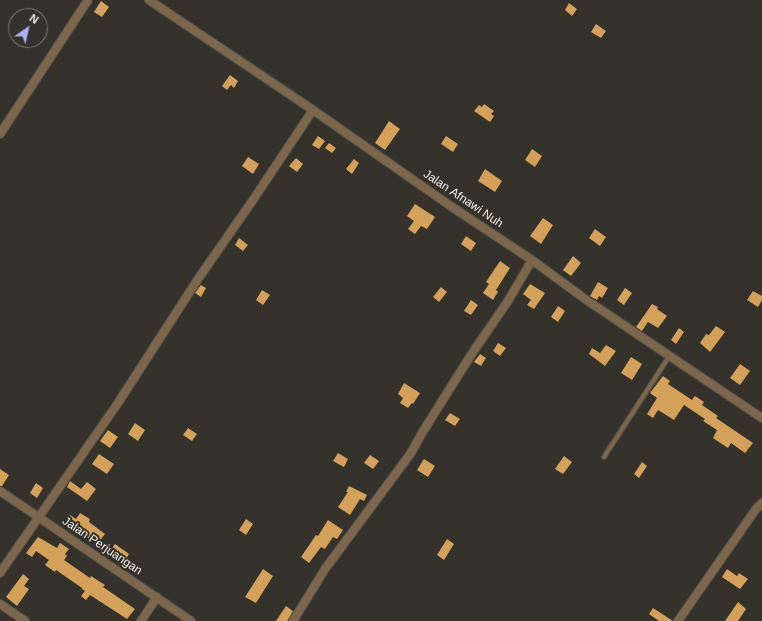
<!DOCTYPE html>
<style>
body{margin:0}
#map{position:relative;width:762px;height:621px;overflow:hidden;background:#35312b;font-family:Arial,sans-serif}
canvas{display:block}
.north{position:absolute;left:8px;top:8px;width:40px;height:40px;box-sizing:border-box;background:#35312b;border:1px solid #807d77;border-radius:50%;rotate:34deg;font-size:11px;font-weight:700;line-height:16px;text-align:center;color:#f1eeea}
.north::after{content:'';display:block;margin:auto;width:14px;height:18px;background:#aeaefa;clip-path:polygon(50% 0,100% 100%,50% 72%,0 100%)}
</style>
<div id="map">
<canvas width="762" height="621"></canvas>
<div class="north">N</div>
</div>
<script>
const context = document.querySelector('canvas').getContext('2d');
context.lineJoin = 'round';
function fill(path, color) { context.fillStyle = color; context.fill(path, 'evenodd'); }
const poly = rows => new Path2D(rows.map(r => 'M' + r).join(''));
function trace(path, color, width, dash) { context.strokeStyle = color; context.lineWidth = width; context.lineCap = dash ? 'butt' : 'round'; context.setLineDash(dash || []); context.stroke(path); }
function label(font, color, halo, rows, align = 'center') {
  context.font = font + ' Arial,sans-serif'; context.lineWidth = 4; context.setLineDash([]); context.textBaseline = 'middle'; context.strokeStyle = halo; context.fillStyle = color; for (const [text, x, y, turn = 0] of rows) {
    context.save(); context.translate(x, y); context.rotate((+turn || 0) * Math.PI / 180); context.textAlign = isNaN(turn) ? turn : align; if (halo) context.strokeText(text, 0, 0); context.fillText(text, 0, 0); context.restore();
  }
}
fill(poly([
 [101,1,109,7,102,17,94,12],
 [569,3,577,9,572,16,565,10],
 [596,24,606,31,601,38,591,32],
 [230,75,238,81,234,88,231,85,227,90,222,86],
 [484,104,494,111,491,114,494,116,490,122,474,111,479,105,482,107],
 [389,121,400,129,385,150,375,143],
 [318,136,325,141,319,149,312,145],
 [446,136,458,144,453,152,441,144],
 [329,143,336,148,332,153,325,148],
 [532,149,542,156,535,167,525,160],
 [248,157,259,164,253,174,242,166],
 [296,158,303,164,297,172,289,166],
 [354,159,359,163,352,174,346,169],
 [485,169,502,181,495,192,478,181],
 [415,204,435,217,427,229,421,226,415,234,408,229,414,221,407,216],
 [543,218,553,225,541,244,530,236],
 [595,229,606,237,600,246,589,238],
 [466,236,476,243,471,251,461,244],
 [239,238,248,245,243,251,235,245],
 [573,256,581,263,571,276,563,270],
 [500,261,510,268,496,290,498,292,493,300,483,293,489,284,486,282],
 [598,282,608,288,602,298,599,296,597,300,590,296],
 [530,284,545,293,534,309,527,305,531,300,523,294],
 [201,285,206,288,201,297,195,293],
 [441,287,447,292,439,302,433,297],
 [625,288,632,293,624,305,617,300],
 [262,290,270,295,263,305,256,300],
 [753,291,762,296,762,300,758,307,747,300],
 [471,300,478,305,471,315,464,311],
 [652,304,658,307,657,309,667,316,658,328,648,322,642,331,636,327],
 [558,306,565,311,558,322,551,317],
 [716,326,725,332,710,352,700,343,706,334,709,335],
 [679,328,684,332,676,344,671,340],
 [498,343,506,348,500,356,493,351],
 [606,345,616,351,605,366,589,354,592,348,600,353],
 [480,354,486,358,481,366,474,362],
 [631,357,642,364,632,380,621,373],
 [740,364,750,371,740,385,730,378],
 [663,376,670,381,668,384,692,400,695,396,704,402,702,405,718,416,716,418,753,443,745,453,731,443,728,448,713,438,717,430,703,421,705,419,684,405,674,420,658,410,653,418,647,414,657,398,650,393],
 [404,383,420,393,413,404,412,403,408,408,400,403,403,398,398,394],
 [450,413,460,419,455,426,445,420],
 [135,423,145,430,138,441,128,434],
 [188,428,197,434,192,441,183,435],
 [108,430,118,437,110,448,100,441],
 [338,453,348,459,344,467,333,461],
 [99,454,114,464,107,474,92,464],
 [370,455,379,461,373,469,364,463],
 [564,456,572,462,563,474,555,469],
 [424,459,435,466,428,477,417,470],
 [642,462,647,466,639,478,634,474],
 [0,469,9,475,2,486,0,486],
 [70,481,81,489,87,482,96,489,87,501,67,487],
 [36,483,43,488,37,498,30,493],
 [349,486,367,495,364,501,360,499,350,515,338,507,348,492,346,492],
 [80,513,90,519,89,522,105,534,97,544,65,523,70,515,76,519],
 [246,519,253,524,246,535,239,530],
 [328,520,343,530,337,539,333,537,325,549,321,547,309,563,301,557,316,535,318,536],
 [38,537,57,548,60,543,69,549,65,554,67,556,64,560,90,578,91,576,105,585,103,587,135,609,127,619,90,595,86,600,81,596,85,591,82,589,82,588,56,570,55,572,45,565,49,560,36,551,32,557,26,553],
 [447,539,454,544,444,560,437,555],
 [115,544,129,554,125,561,110,551],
 [263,569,273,576,256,603,245,597],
 [727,569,737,576,739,573,748,579,740,589,722,577],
 [23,574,29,579,24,586,29,589,17,606,6,597],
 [738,602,746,609,738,621,725,621],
 [286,606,293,611,288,620,287,621,276,621],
 [653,608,673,621,659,621,649,614]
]), '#d4a15b');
const service = poly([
 [604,457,670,355]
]);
const minor = poly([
 [149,0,313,110,452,207,532,260,585,299,762,418],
 [0,134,88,0],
 [0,491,191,621],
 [0,573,118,403,198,279,253,200,313,110],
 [0,604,25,621],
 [141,621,157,597],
 [293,621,325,569,411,453,422,433,471,355,508,301,532,260],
 [678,621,756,509,762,503]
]);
trace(service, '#534f4a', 6);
trace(minor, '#534f4a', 10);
trace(service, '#7c674c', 4);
trace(minor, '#7c674c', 8);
label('12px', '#f1eeea', '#35312b', [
 ["Jalan Afnawi Nuh",463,199,34],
 ["Jalan Perjuangan",102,546,34]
]);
</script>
